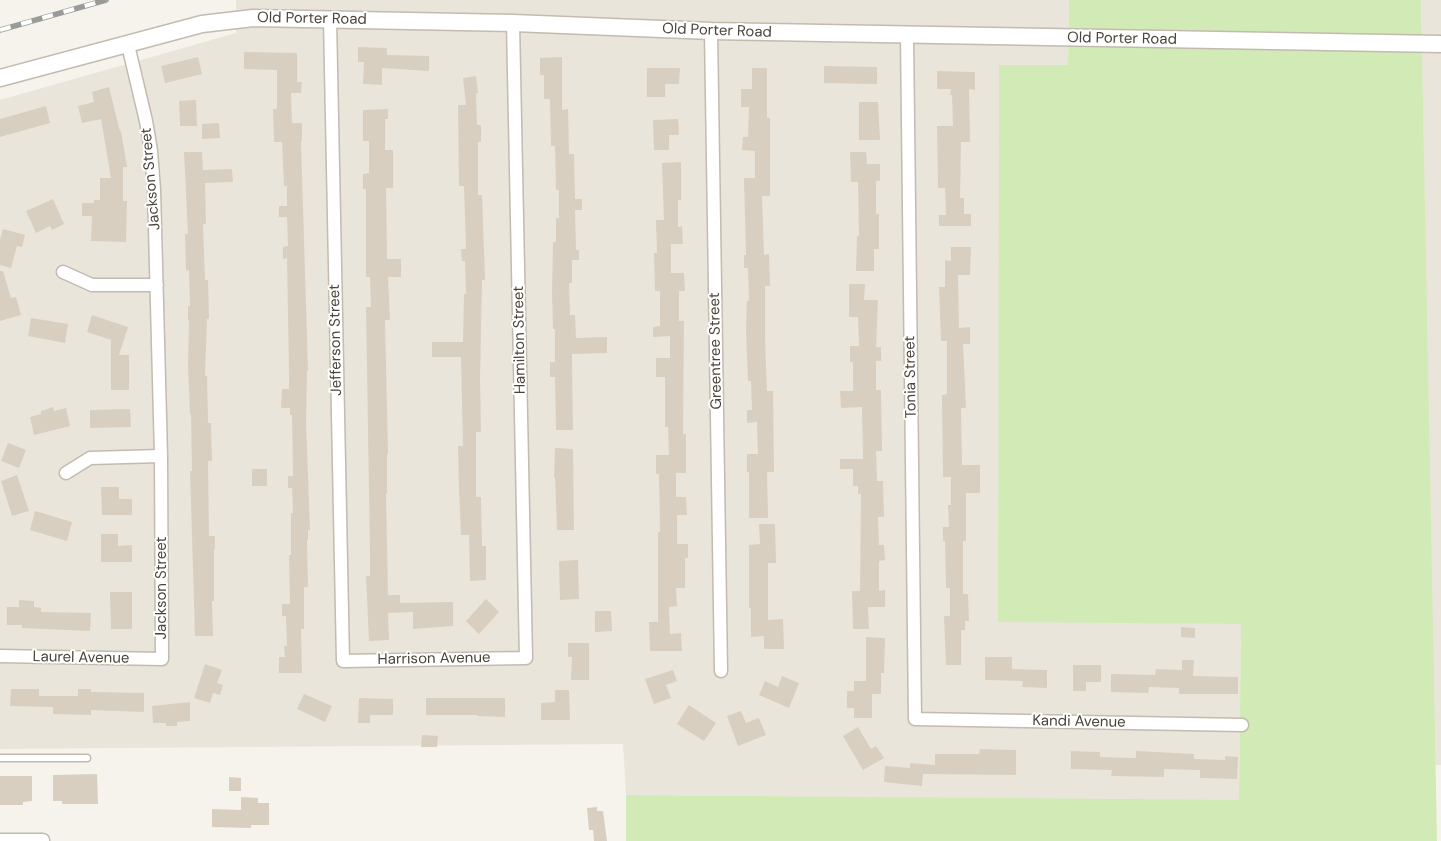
<!DOCTYPE html>
<style>
body{margin:0}
canvas{display:block;background:#f6f3ec}
</style>
<canvas width="1441" height="841"></canvas>
<script>
const context = document.querySelector('canvas').getContext('2d');
context.lineJoin = 'round';
function fill(path, color) { context.fillStyle = color; context.fill(path, 'evenodd'); }
const poly = rows => new Path2D(rows.map(r => 'M' + r).join(''));
function trace(path, color, width, dash) { context.strokeStyle = color; context.lineWidth = width; context.lineCap = dash ? 'butt' : 'round'; context.setLineDash(dash || []); context.stroke(path); }
function label(font, color, halo, rows, align = 'center') {
  context.font = font + ' "DM Sans",sans-serif'; context.lineWidth = 4; context.setLineDash([]); context.textBaseline = 'middle'; context.strokeStyle = halo; context.fillStyle = color; for (const [text, x, y, turn = 0] of rows) {
    context.save(); context.translate(x, y); context.rotate((+turn || 0) * Math.PI / 180); context.textAlign = isNaN(turn) ? turn : align; if (halo) context.strokeText(text, 0, 0); context.fillText(text, 0, 0); context.restore();
  }
}
fill(poly([
 [236,0,1069,0,1068,65,1000,65,998,621,1241,624,1239,801,626,795,623,744,0,749,0,100,236,33],
 [1421,0,1441,0,1441,765,1434,765]
]), '#eae5da');
fill(poly([
 [1069,0,1421,0,1437,841,626,841,626,795,1239,800,1241,624,998,622,999,65,1068,65]
]), '#d2eab5');
fill(poly([
 [358,47,387,48,387,55,429,56,429,71,382,68,382,85,363,84,364,62,358,62],
 [244,52,297,53,297,82,302,82,301,93,291,93,292,123,302,123,302,141,301,141,308,371,307,371,306,423,310,530,308,530,308,540,307,540,308,587,304,587,304,629,301,629,302,673,279,673,279,657,285,657,284,646,287,646,286,616,282,616,282,604,290,604,289,555,291,555,291,513,293,513,292,488,288,488,288,476,293,476,292,415,290,415,290,408,281,408,282,389,289,389,289,372,287,258,283,259,283,247,288,246,287,217,279,217,279,206,287,206,287,186,284,186,282,142,274,142,273,109,277,109,277,70,244,69],
 [198,57,202,74,165,83,161,66],
 [562,57,562,110,568,109,569,154,574,154,575,199,582,199,582,210,575,210,576,250,579,250,579,260,572,260,572,283,569,283,570,315,575,315,576,338,607,337,607,353,572,354,573,430,556,430,555,377,550,377,550,362,555,362,555,329,553,329,552,291,553,242,556,242,556,218,559,218,559,190,556,190,555,146,551,146,550,99,544,99,544,75,540,75,540,58],
 [824,66,877,67,877,84,824,83],
 [647,68,680,68,679,84,665,84,665,97,647,97],
 [752,68,767,68,767,118,770,118,770,196,762,196,764,255,769,254,770,286,765,286,765,342,767,391,773,391,774,472,767,472,768,518,749,518,749,472,747,472,747,454,758,454,757,422,747,423,747,410,752,410,751,381,748,381,746,330,747,301,749,301,748,268,744,268,744,255,746,255,744,178,755,178,755,151,742,150,743,137,748,137,749,107,741,107,741,89,752,89],
 [937,71,975,72,975,90,969,89,970,142,961,142,960,198,964,198,964,214,971,214,971,226,939,226,939,215,946,215,945,188,938,188,937,126,953,126,952,95,950,95,951,89,937,89],
 [476,76,478,93,476,93,477,125,481,125,481,142,478,142,478,195,482,195,485,280,482,280,480,379,481,432,476,432,476,497,481,497,482,546,486,546,486,580,470,581,469,535,461,535,459,488,458,446,463,446,461,357,432,357,432,342,463,342,464,294,466,294,465,261,462,261,461,249,466,249,464,186,459,186,458,105,466,105,463,78],
 [109,87,120,132,121,131,127,167,123,167,123,201,127,201,126,242,91,241,92,216,82,216,82,203,94,203,94,200,100,200,100,178,111,178,101,119,82,123,78,106,94,102,92,92],
 [196,100,197,126,180,126,179,101],
 [859,102,878,102,880,140,859,140],
 [46,106,50,123,0,137,0,119],
 [388,109,388,119,385,119,385,150,393,150,393,188,386,188,387,259,401,259,401,277,388,277,390,320,385,320,388,454,387,454,387,494,386,494,388,595,400,595,400,603,453,602,453,626,413,629,413,612,388,613,389,640,369,641,366,576,370,576,370,553,366,307,371,307,370,277,366,277,366,189,363,189,363,174,369,173,369,141,363,141,363,110],
 [678,119,679,135,669,135,669,150,654,150,653,120],
 [219,123,220,138,202,139,202,124],
 [184,152,202,152,203,170,232,169,233,182,205,183,206,224,203,224,205,280,208,280,209,319,207,319,205,376,207,376,208,423,211,423,212,461,208,461,209,536,215,536,215,549,214,549,214,601,212,601,213,636,195,636,190,471,192,471,191,414,190,414,188,367,189,320,188,320,188,306,190,306,189,270,186,271,185,234,188,234],
 [850,152,866,152,867,164,880,164,880,181,876,181,876,214,879,214,879,249,874,249,874,271,856,271,857,236,859,236,858,182,851,182],
 [681,162,681,200,678,200,678,227,682,226,683,244,671,244,671,273,684,273,685,291,679,291,679,321,684,321,683,434,686,434,686,473,676,473,676,497,686,497,687,515,677,515,677,544,688,544,688,558,685,558,685,588,676,588,677,606,669,607,670,634,681,633,682,651,650,651,649,622,658,622,658,532,660,532,659,474,656,474,656,455,669,455,668,427,665,427,665,377,656,377,656,358,670,358,670,336,653,337,653,327,660,326,660,291,655,291,654,253,657,253,656,220,664,220,662,163],
 [53,199,64,224,52,230,50,226,36,233,26,211],
 [3,229,25,235,22,247,17,246,11,268,0,265,0,240],
 [951,247,971,247,970,275,958,275,959,328,970,327,970,344,963,344,966,408,961,408,962,465,980,465,980,493,966,493,966,541,963,541,963,594,968,594,969,621,965,621,965,630,961,630,961,665,946,665,944,616,950,616,950,588,946,588,945,541,943,541,943,527,949,527,948,505,951,505,951,477,943,477,942,395,947,394,947,341,941,341,939,287,945,287,945,260,951,261],
 [0,271,3,271,11,298,16,297,21,315,0,321],
 [849,284,865,284,864,300,878,300,876,347,881,347,881,361,876,361,876,390,881,390,882,451,876,451,877,481,883,481,884,517,878,517,879,545,884,545,885,560,879,561,879,591,885,590,885,607,868,607,869,629,853,629,852,591,860,591,861,494,858,494,858,486,853,486,853,469,840,469,840,459,863,459,862,407,841,408,840,391,853,391,853,362,850,362,850,346,859,346,858,317,849,317],
 [92,315,128,327,119,355,129,355,129,390,111,390,111,340,87,332],
 [31,318,68,324,65,343,28,336],
 [53,407,54,411,66,408,70,426,34,435,30,417,41,414,41,411],
 [130,409,131,427,90,428,90,410],
 [8,443,26,450,19,468,1,461],
 [555,448,573,449,574,530,557,530,555,477,554,477],
 [252,469,267,469,267,486,252,486],
 [17,475,29,511,12,516,1,481],
 [101,487,119,487,119,499,132,499,132,515,102,515],
 [35,511,72,522,67,541,30,530],
 [759,524,775,524,776,563,768,563,768,620,783,619,784,649,764,649,764,636,751,637,751,608,749,608,749,545,760,544],
 [101,534,118,534,118,546,132,545,132,562,101,562],
 [578,560,579,599,560,600,559,561],
 [110,592,132,592,132,629,111,629],
 [486,599,499,612,479,634,466,621],
 [19,600,34,601,34,607,41,608,41,612,91,613,90,631,22,628,22,625,7,625,7,607,19,607],
 [595,611,611,611,612,631,595,632],
 [1181,627,1195,628,1195,638,1181,637],
 [866,637,885,638,884,673,881,673,881,694,872,694,872,718,854,718,854,708,847,708,847,691,854,691,854,681,866,681],
 [568,643,589,643,589,680,571,680,572,657,568,657],
 [985,657,1012,657,1012,669,1047,670,1047,688,1022,687,1023,681,985,680],
 [1182,660,1194,660,1193,676,1238,677,1238,694,1179,694,1179,688,1149,687,1148,693,1111,692,1111,674,1155,675,1156,669,1182,670],
 [205,664,222,670,217,683,223,685,220,695,213,693,210,703,194,698],
 [1073,665,1101,665,1101,682,1086,682,1086,691,1073,691],
 [673,670,677,681,666,685,671,698,654,704,645,679],
 [782,676,799,683,789,708,759,695,765,681,778,687],
 [11,689,39,689,39,696,78,696,78,689,91,689,91,692,144,693,144,712,91,710,91,715,53,714,53,707,10,706],
 [555,690,569,690,570,720,541,720,541,703,555,702],
 [304,694,332,706,325,722,297,709],
 [359,698,393,699,393,715,370,715,370,723,358,723],
 [426,698,505,698,505,717,477,716,477,715,426,715],
 [190,702,190,721,177,722,177,726,166,726,166,723,153,723,152,706],
 [689,705,716,723,704,741,677,724],
 [741,711,746,723,759,718,766,735,738,746,727,716],
 [858,727,871,749,876,746,884,758,863,770,843,736],
 [422,735,438,736,437,747,421,747],
 [980,749,1016,750,1016,775,923,774,922,786,884,782,885,766,910,768,910,763,935,765,935,754,979,754],
 [1071,751,1100,752,1100,757,1136,758,1136,751,1194,754,1194,759,1225,760,1225,756,1238,757,1237,779,1200,778,1200,770,1164,769,1164,777,1111,776,1112,770,1071,769],
 [97,774,98,804,62,804,62,801,53,801,53,775],
 [0,776,32,776,32,801,23,802,23,805,0,805],
 [229,777,241,778,241,791,229,791],
 [241,797,258,798,258,803,269,803,269,825,251,825,251,828,212,827,212,809,241,810],
 [597,807,597,811,603,811,607,841,594,841,593,830,589,830,587,808]
]), '#d8cfc1');
const service = poly([
 [0,758,87,758]
]);
const minor = poly([
 [330,19,343,661,526,658,513,23],
 [711,31,721,671],
 [907,35,915,719,1242,725],
 [63,272,92,285,157,285],
 [66,473,90,458,161,456],
 [0,656,162,659,161,456,154,190,151,151,146,121,128,45],
 [0,840,43,840]
]);
const tertiary = poly([
 [0,78,202,24,253,18,513,23,711,31,1441,44]
]);
trace(service, '#c2bbae', 9);
trace(minor, '#c2bbae', 15);
trace(tertiary, '#c2bbae', 19);
trace(service, '#fff', 6);
trace(minor, '#fff', 12);
trace(tertiary, '#fff', 16);
const rail = poly([
 [0,30,106,0]
]);
trace(rail, '#9a9a9a', 5.5);
trace(rail, '#fff', 4, [11]);
label('15px', '#4b4439', '#fff', [
 ["Old Porter Road",312,19,1],
 ["Old Porter Road",717,31,2],
 ["Old Porter Road",1122,39,1],
 ["Jackson Street",151,179,-95],
 ["Jefferson Street",336,340,-91],
 ["Hamilton Street",520,340,-91],
 ["Greentree Street",716,351,-91],
 ["Tonia Street",911,377,-91],
 ["Jackson Street",162,588,-90],
 ["Laurel Avenue",81,658,1],
 ["Harrison Avenue",434,659,-1],
 ["Kandi Avenue",1079,722,1]
]);
</script>
